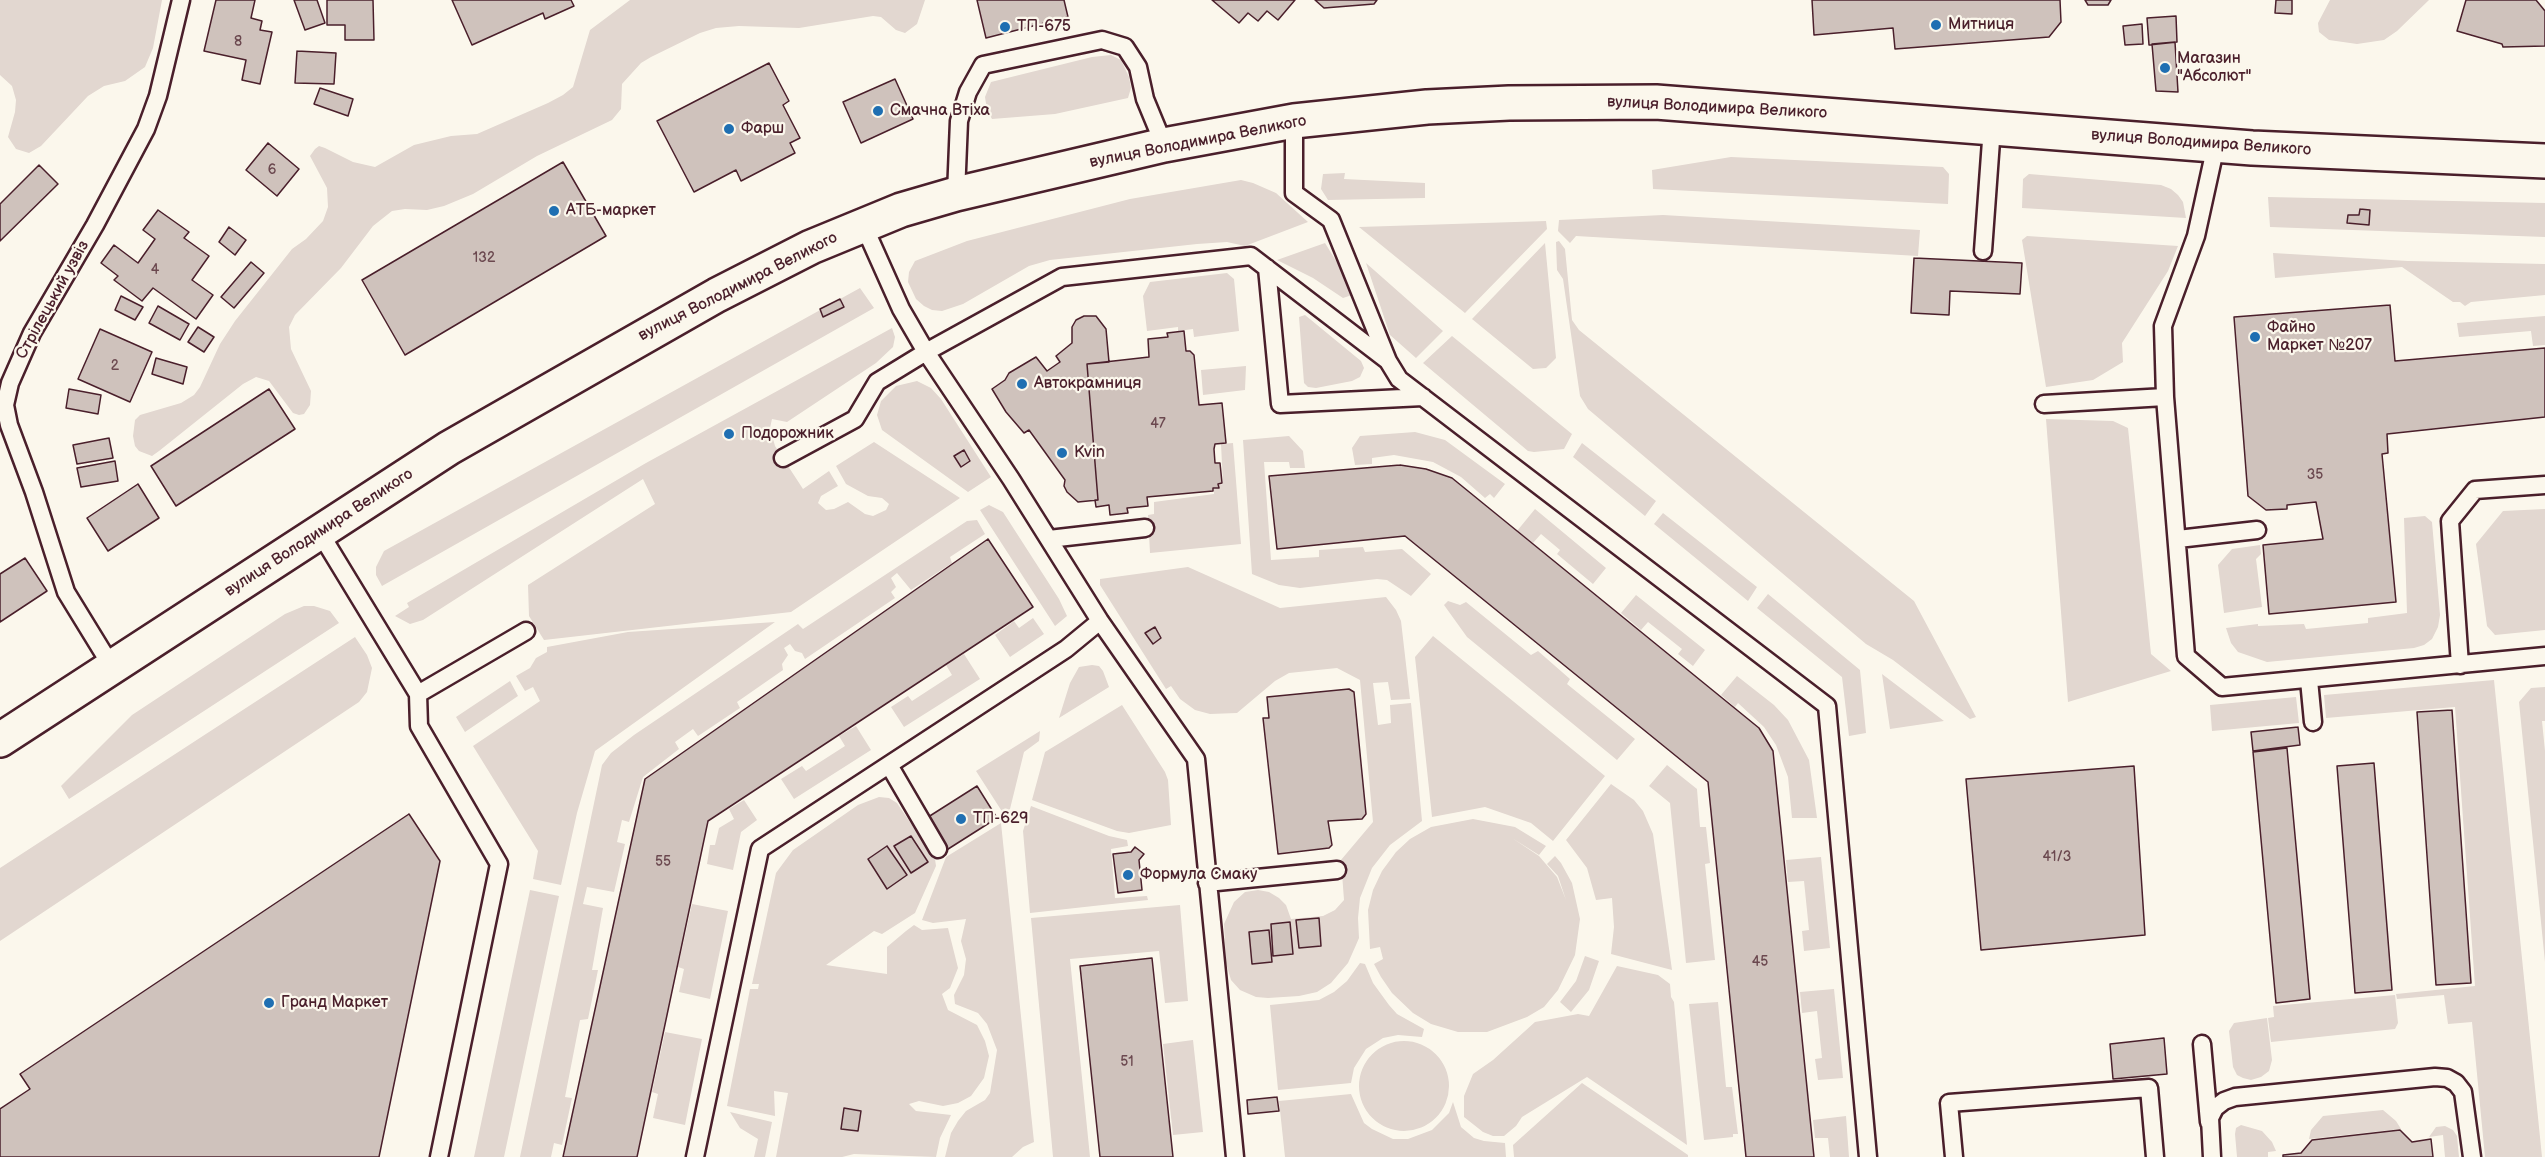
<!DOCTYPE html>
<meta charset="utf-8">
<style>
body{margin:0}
canvas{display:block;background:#fbf7ec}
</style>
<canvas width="2545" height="1157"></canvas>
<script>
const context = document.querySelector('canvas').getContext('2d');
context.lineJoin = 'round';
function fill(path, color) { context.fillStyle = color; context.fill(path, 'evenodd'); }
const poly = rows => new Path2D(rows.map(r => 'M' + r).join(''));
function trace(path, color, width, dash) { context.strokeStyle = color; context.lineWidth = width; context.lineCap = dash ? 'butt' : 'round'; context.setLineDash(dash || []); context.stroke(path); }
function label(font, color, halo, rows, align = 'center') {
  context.font = font + ' "Balsamiq Sans",sans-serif'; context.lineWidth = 4.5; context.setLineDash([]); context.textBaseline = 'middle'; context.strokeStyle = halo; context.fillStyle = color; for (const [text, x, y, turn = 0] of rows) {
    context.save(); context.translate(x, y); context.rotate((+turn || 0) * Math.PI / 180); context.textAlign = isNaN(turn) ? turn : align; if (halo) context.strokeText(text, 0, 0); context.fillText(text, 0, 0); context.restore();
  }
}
fill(poly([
 [0,0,162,0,153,48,145,67,125,81,104,86,88,96,41,146,29,153,16,149,8,137,15,112,16,100,12,86,0,75],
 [630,0,925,0,917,24,905,33,896,30,881,17,873,16,799,28,739,26,716,28,700,33,651,57,641,63,622,84,621,109,612,120,537,156,473,194,444,206,427,210,405,209,392,211,373,226,341,268,295,315,289,327,291,349,311,391,310,405,304,414,299,415,293,413,269,381,256,377,243,384,159,451,152,456,139,451,135,446,133,436,135,420,140,415,181,403,194,395,200,387,220,344,235,321,292,249,306,239,323,221,328,207,327,188,310,156,315,149,319,146,325,148,353,162,375,167,414,145,451,136,477,134,548,103,563,95,573,87,590,30],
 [2330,0,2429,0,2397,31,2384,40,2357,44,2329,40,2319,32,2318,23],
 [1111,55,1121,60,1129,77,1131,88,1128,98,1055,114,992,119,987,110,985,97,991,82,1092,57],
 [1731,157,1943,167,1949,174,1948,204,1653,189,1652,170],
 [1345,173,1344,179,1425,183,1425,198,1328,200,1321,189,1323,174],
 [2029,174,2161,185,2171,189,2178,195,2183,202,2186,218,2022,208,2023,179],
 [1241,180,1253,183,1276,193,1308,222,1245,246,1227,242,1197,244,1050,260,1029,266,963,304,942,311,932,310,924,306,916,299,908,282,909,272,915,261,967,241,1130,199],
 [2268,197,2545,203,2545,237,2270,227],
 [1663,215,1920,230,1918,256,1576,236,1570,243,1558,231,1559,220],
 [1546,221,1547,229,1465,313,1359,227],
 [2027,236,2178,246,2168,271,2122,343,2123,362,2093,380,2046,387,2022,240],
 [1559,241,1565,249,1572,320,1579,330,1914,601,1976,717,1970,719,1893,660,1866,644,1588,409,1580,396,1563,279,1557,270,1556,242],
 [1325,243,1341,269,1352,295,1343,298,1313,278,1277,260],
 [1545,243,1556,358,1546,368,1533,369,1472,319],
 [2273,253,2408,261,2545,264,2545,295,2471,302,2465,306,2460,302,2453,302,2402,267,2275,278],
 [1366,263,1443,331,1416,358,1390,335],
 [1227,273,1234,279,1239,331,1194,337,1193,329,1178,331,1178,327,1147,331,1143,296,1150,282],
 [860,288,874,308,382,586,376,575,376,567,384,551],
 [1305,315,1361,361,1364,368,1360,377,1352,381,1316,388,1308,387,1304,383,1299,317],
 [2545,316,2545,345,2533,346,2531,331,2459,337,2457,323],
 [892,328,895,337,893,347,876,363,787,422,772,419,770,428,775,446,803,489,829,471,838,486,821,496,818,503,826,510,834,509,848,502,865,514,873,516,886,510,889,504,882,498,868,496,846,484,836,466,874,442,960,498,791,612,544,640,529,616,528,585,655,504,643,479,423,620,410,624,395,616,409,607,407,603,646,463],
 [1452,336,1572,434,1564,449,1534,452,1528,451,1423,363],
 [1246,366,1245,390,1203,395,1201,370],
 [917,381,931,388,941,399,991,477,968,492,882,430,877,415,881,401,896,386],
 [2046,419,2113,421,2128,428,2151,654,2171,671,2068,702],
 [1415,432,1445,440,1505,484,1494,498,1490,494,1485,498,1461,477,1433,462,1394,455,1372,458,1372,464,1355,465,1352,448,1360,436],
 [1289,436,1303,451,1305,468,1290,468,1289,462,1264,462,1271,560,1319,557,1319,550,1363,547,1365,552,1402,549,1431,574,1411,596,1387,580,1377,579,1300,588,1279,585,1252,574,1243,440],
 [1233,443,1241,544,1150,553,1148,515,1154,514,1154,502,1214,494,1214,489,1219,488,1219,485,1223,484,1221,444],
 [1582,443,1656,501,1645,516,1573,457],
 [989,505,1003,512,1059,599,1067,616,1055,626,980,510],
 [1535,509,1606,568,1593,584,1557,554,1560,550,1541,534,1533,543,1517,531],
 [2545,509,2545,630,2495,635,2487,626,2476,544,2503,511],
 [1663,513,1757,587,1748,601,1654,524],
 [2425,516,2432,522,2440,615,2438,627,2432,639,2424,645,2414,648,2267,662,2238,652,2231,643,2226,628,2258,624,2258,626,2304,624,2306,629,2368,623,2368,618,2407,613,2404,518],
 [977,520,985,534,950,557,952,563,911,590,897,573,891,578,896,587,891,592,895,598,805,659,802,653,795,651,790,644,784,648,788,655,782,664,783,670,737,702,740,708,698,736,693,729,675,742,679,749,643,777,629,822,622,820,617,842,625,844,614,892,587,887,583,904,603,908,592,970,598,970,588,1019,580,1020,565,1097,572,1098,562,1145,554,1143,551,1157,520,1157,602,765,611,753,634,735,798,624,803,629,967,521],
 [2260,545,2261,554,2256,559,2262,607,2224,613,2218,565,2232,549],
 [1188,567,1280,608,1386,597,1396,610,1401,621,1410,699,1391,700,1388,682,1373,683,1378,725,1391,723,1390,705,1411,703,1422,821,1390,845,1372,868,1360,898,1358,918,1359,938,1356,945,1348,963,1331,983,1317,992,1299,996,1268,998,1256,997,1240,990,1231,980,1226,963,1224,924,1234,902,1245,892,1258,890,1269,892,1279,898,1286,905,1291,919,1323,916,1335,910,1344,900,1341,860,1373,822,1360,680,1337,668,1289,673,1275,681,1237,713,1210,714,1195,710,1180,699,1171,686,1166,689,1100,585,1100,579],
 [1768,594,1860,670,1866,733,1849,736,1842,677,1757,608],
 [1636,595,1705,650,1693,666,1678,654,1682,649,1648,622,1641,630,1621,613],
 [1448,601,1460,605,1466,602,1531,655,1538,651,1570,679,1567,684,1635,739,1617,760,1467,637,1444,605],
 [304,606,314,606,330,611,339,623,69,799,61,786,132,715,285,614],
 [1033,618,1044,634,1010,657,995,635,1014,621,1019,628],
 [775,622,595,751,577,813,561,885,533,879,538,851,473,746,540,701,533,687,525,691,516,676,530,668,536,658,547,652,547,647,628,632],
 [1433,636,1605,776,1553,841,1531,823,1485,807,1432,817,1415,657],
 [355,637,367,655,372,668,367,692,359,702,0,941,0,868],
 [964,654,980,679,904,727,891,707,908,696,912,701,952,675,946,665],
 [1092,665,1099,666,1103,671,1109,687,1059,718,1070,683,1079,667],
 [1882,674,1944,721,1890,729],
 [1737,676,1774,705,1788,720,1809,760,1817,818,1792,818,1788,777,1776,745,1764,727,1738,703,1735,707,1721,695],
 [2494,680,2542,1157,2485,1157,2472,1022,2448,1024,2444,995,2397,999,2396,994,2475,986,2455,707,2326,718,2324,695],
 [510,681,518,696,465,732,456,717],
 [2545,687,2545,721,2542,721,2545,751,2545,962,2519,702,2531,688],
 [2296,697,2299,723,2212,731,2210,705],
 [1122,705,1165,772,1168,780,1171,825,1129,833,1117,831,1032,800,1045,752],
 [856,726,871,750,794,799,781,779,802,766,806,771,845,746,839,736],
 [1040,731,1039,741,1024,752,1010,809,1003,813,976,771],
 [1667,765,1697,789,1700,827,1706,827,1710,863,1705,864,1715,960,1686,963,1670,803,1649,786],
 [1611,784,1634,800,1643,811,1653,834,1672,970,1611,954,1614,927,1612,898,1596,900,1587,868,1566,840],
 [879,797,889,798,897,803,935,859,936,866,915,913,882,934,874,931,826,965,887,974,887,947,906,931,914,925,922,930,948,928,958,968,950,988,942,994,948,1010,977,1025,985,1041,989,1056,984,1078,971,1096,958,1103,943,1106,919,1101,909,1104,916,1111,951,1115,940,1138,936,1157,854,1154,842,1157,776,1157,788,1093,774,1091,775,1116,727,1106,750,989,758,989,759,984,752,984,776,873,793,850,858,805],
 [744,800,757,820,741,832,733,870,707,864,710,845,715,845,719,828,734,819,729,809],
 [1031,806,1109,836,1127,840,1128,846,1111,849,1115,898,1147,896,1148,900,1030,913,1023,831],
 [1473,819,1515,827,1546,846,1539,855,1512,838,1539,856,1557,877,1566,900,1558,876,1547,864,1555,856,1561,863,1572,883,1580,919,1575,955,1558,990,1544,1007,1527,1017,1487,1032,1458,1032,1431,1024,1413,1013,1392,993,1381,977,1374,964,1383,959,1380,947,1370,949,1368,910,1373,890,1382,871,1396,852,1410,839,1431,827],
 [1001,823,1034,1142,1023,1147,1012,1157,945,1157,951,1133,958,1121,966,1111,985,1100,990,1093,997,1050,987,1024,978,1013,955,1004,954,995,964,975,966,959,961,941,966,919,933,923,922,920,946,857],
 [1821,857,1830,948,1804,951,1802,931,1809,930,1804,881,1788,882,1786,860],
 [530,890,559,896,504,1157,474,1157],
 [692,904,728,911,710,999,679,992,684,969,678,967],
 [1180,905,1188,1001,1165,1003,1159,951,1070,959,1090,1157,1053,1157,1031,918],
 [1585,956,1599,961,1589,990,1571,1012,1560,1002,1576,981],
 [1360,963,1365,964,1373,983,1389,1005,1397,1014,1424,1029,1422,1037,1398,1035,1383,1038,1366,1049,1354,1068,1351,1083,1278,1090,1270,1005,1319,1000,1334,992,1347,981],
 [1617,966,1658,975,1670,984,1671,997,1674,1002,1687,1145,1587,1077,1522,1117,1516,1126,1504,1136,1493,1136,1483,1132,1464,1117,1464,1096,1473,1074,1493,1060,1535,1022,1578,1014,1589,1016],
 [1834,989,1843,1078,1818,1080,1815,1059,1822,1058,1817,1011,1802,1013,1800,992],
 [2395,995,2398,1023,2395,1029,2271,1042,2268,1018,2274,1017,2273,1006],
 [1718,1002,1726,1087,1732,1087,1738,1134,1733,1134,1733,1137,1704,1140,1689,1004],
 [2267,1018,2272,1060,2269,1071,2261,1077,2251,1080,2243,1078,2237,1075,2233,1067,2229,1031,2234,1023],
 [665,1032,702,1039,685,1125,653,1118,658,1094,652,1092],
 [1193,1040,1203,1132,1173,1135,1163,1044],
 '1359 1086a45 45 0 1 1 90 0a45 45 0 1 1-90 0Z',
 [1582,1083,1688,1155,1688,1157,1514,1157,1513,1145],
 [1351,1094,1364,1123,1372,1129,1393,1139,1408,1139,1432,1130,1449,1113,1453,1102,1461,1127,1474,1138,1484,1141,1505,1143,1506,1157,1285,1157,1279,1101],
 [2383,1110,2396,1121,2401,1129,2309,1139,2311,1130,2323,1116],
 [730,1112,772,1122,765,1157,754,1157,758,1139,740,1128],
 [1846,1116,1849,1157,1830,1157,1828,1138,1815,1138,1813,1120],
 [2241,1125,2262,1131,2272,1142,2276,1151,2268,1152,2268,1157,2237,1157,2235,1134,2236,1128],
 [2445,1126,2453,1130,2457,1136,2459,1157,2445,1157,2443,1135,2429,1137,2436,1127]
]), '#e2d7d0');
const building = poly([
 [216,0,255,0,251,18,262,21,260,30,272,32,260,84,242,80,246,60,204,51,216,0],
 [294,0,317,0,325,23,305,30,294,0],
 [327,0,373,0,374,40,345,40,345,25,327,25,327,0],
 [452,0,571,0,574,6,545,19,543,13,472,45,452,0],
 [977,0,1064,0,1068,17,986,38,977,0],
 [1212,0,1295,0,1278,20,1267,11,1258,21,1248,13,1239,23,1212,0],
 [1315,0,1377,0,1374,4,1324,8,1315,0],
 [1812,0,2060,0,2061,22,2049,37,1895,49,1893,28,1814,35,1812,0],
 [2085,0,2111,0,2108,5,2088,5,2085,0],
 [2276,0,2292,0,2292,14,2275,13,2276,0],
 [2466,0,2536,0,2545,11,2545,46,2503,47,2502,44,2457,31,2466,0],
 [2176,16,2177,42,2149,45,2147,18,2176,16],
 [2142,24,2143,44,2125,45,2123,26,2142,24],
 [2175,42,2178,92,2156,91,2152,44,2175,42],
 [297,51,336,53,334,84,295,83,297,51],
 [769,63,789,101,783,105,800,138,790,143,795,153,741,181,736,170,694,192,657,121,769,63],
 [895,79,913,119,861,143,843,102,895,79],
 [320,88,353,99,348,116,314,104,320,88],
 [268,143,299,169,277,196,246,170,268,143],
 [563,162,606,236,405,355,362,280,563,162],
 [39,165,58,184,0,241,0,204,39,165],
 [2360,209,2370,210,2369,225,2347,223,2348,215,2359,215,2360,209],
 [158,210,189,232,184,238,209,256,192,280,213,295,196,319,153,288,142,301,114,280,118,276,101,263,114,245,138,263,155,239,143,230,158,210],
 [229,227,246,240,235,255,219,242,229,227],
 [1914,258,2022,263,2020,294,1950,291,1949,315,1911,313,1914,258],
 [251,262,264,273,234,308,221,297,251,262],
 [121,296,143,307,135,320,115,310,121,296],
 [840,299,844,307,823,317,820,309,840,299],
 [2390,305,2395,361,2545,348,2545,417,2387,434,2388,453,2382,454,2396,602,2269,614,2263,545,2323,539,2316,502,2287,505,2287,509,2266,510,2248,496,2234,317,2390,305],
 [158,306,189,324,180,340,149,323,158,306],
 [1084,316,1096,316,1106,329,1109,362,1087,364,1098,500,1078,502,1067,492,1064,486,1065,480,1029,430,1024,433,1006,412,992,389,1005,380,1009,373,1036,357,1047,371,1060,362,1056,356,1072,343,1072,327,1076,320,1084,316],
 [198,327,214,337,204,352,188,342,198,327],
 [100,329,152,352,130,402,78,379,100,329],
 [1184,331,1186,351,1190,351,1194,355,1199,405,1222,403,1226,443,1215,444,1214,449,1215,463,1220,463,1222,483,1218,484,1219,488,1213,488,1213,491,1147,497,1148,506,1127,508,1128,513,1110,515,1109,505,1096,507,1095,500,1098,500,1087,364,1149,357,1148,339,1168,337,1167,333,1184,331],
 [156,358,187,367,183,384,152,374,156,358],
 [69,389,101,395,98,414,66,408,69,389],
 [269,389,295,429,176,506,151,466,269,389],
 [109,438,113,458,77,464,73,445,109,438],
 [964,450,970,461,961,467,954,456,964,450],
 [115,461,118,481,81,487,77,468,115,461],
 [1400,465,1426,469,1452,478,1759,728,1773,751,1814,1157,1746,1157,1708,782,1405,536,1277,549,1269,476,1400,465],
 [138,484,159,518,108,551,87,518,138,484],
 [988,539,1033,607,708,821,637,1157,563,1157,645,779,988,539],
 [25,558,47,591,0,622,0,574,25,558],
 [1155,627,1161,638,1153,644,1145,633,1155,627],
 [1349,689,1354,692,1366,814,1362,819,1328,821,1332,845,1329,848,1278,854,1263,718,1269,718,1267,697,1349,689],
 [2452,710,2471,983,2436,985,2417,712,2452,710],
 [2298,727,2300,745,2253,751,2251,732,2298,727],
 [2287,748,2310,999,2276,1003,2253,752,2287,748],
 [2374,763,2392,990,2355,993,2337,766,2374,763],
 [2134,766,2145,935,1981,950,1966,779,2134,766],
 [977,786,997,818,945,851,925,819,977,786],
 [409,814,440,861,379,1157,0,1157,0,1109,30,1089,20,1074,409,814],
 [911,836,928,862,911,873,894,846,911,836],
 [887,846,907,875,887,889,868,859,887,846],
 [1135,847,1144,854,1139,860,1142,890,1118,893,1113,854,1131,852,1135,847],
 [1319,918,1321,946,1299,948,1296,920,1319,918],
 [1290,922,1293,954,1273,956,1271,924,1290,922],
 [1269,930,1272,962,1252,964,1249,932,1269,930],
 [1152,958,1173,1157,1100,1157,1080,966,1152,958],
 [2164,1038,2167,1074,2113,1079,2110,1044,2164,1038],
 [1277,1097,1279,1111,1248,1114,1247,1100,1277,1097],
 [844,1108,861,1111,858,1131,841,1129,844,1108],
 [2400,1130,2412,1142,2431,1139,2433,1157,2283,1157,2283,1155,2301,1153,2312,1140,2400,1130]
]);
fill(building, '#cfc2bc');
trace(building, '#4a1f2b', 1.5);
const lane = poly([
 [1294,121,1294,193,1331,220,1388,361],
 [2216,145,2196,236,2163,326,2165,397,2186,656,2222,687,2545,656],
 [956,194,959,121,968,92,983,65,1102,40,1125,47,1138,67,1145,99,1164,145],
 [863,224,901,309,926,352,1011,479,1100,621,1196,759,1235,1157],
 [1983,251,1992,127],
 [1267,268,1280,404,1423,397],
 [2044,404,2165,397],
 [783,458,855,419,877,382,926,352,1062,277,1251,256,1388,361,1399,379,1827,706,1868,1157],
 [320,533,418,694,419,726,499,864,439,1157],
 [1049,539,1145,528],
 [2178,539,2257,530],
 [2460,665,2450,521,2475,490,2545,485],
 [112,667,66,592,34,492,9,425,5,405,10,383,32,333,95,225,146,129,158,96,181,0],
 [2309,680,2313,722],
 [418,694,526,631],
 [889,765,938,849],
 [1207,883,1337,870],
 [2202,1044,2209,1122],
 [695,1157,760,849,1066,649,1100,621],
 [1954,1157,1949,1103,2149,1088,2155,1157],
 [2212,1157,2210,1118,2215,1108,2224,1101,2235,1097,2435,1077,2447,1078,2456,1083,2463,1092,2472,1157]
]);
const secondary = poly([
 [0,740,449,448,717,295,811,247,901,210,956,194,1164,145,1294,121,1427,107,1509,103,1656,102,2252,148,2545,161]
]);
trace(lane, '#4a1f2b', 21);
trace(secondary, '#4a1f2b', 38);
trace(lane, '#fbf7ec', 16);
trace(secondary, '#fbf7ec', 33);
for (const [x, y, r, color] of [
 [1936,25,6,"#1f6fb2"],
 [1005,27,6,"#1f6fb2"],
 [2165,68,6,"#1f6fb2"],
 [878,111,6,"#1f6fb2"],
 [729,129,6,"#1f6fb2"],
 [554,211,6,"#1f6fb2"],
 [2255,337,6,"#1f6fb2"],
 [1022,384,6,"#1f6fb2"],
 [729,434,6,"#1f6fb2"],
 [1062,453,6,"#1f6fb2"],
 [961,819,6,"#1f6fb2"],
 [1128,875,6,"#1f6fb2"],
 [269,1003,6,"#1f6fb2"]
]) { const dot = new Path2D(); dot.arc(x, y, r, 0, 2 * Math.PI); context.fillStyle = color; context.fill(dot); trace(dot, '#fbf7ec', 2); }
label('14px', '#6b484f', null, [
 ["8",238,42],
 ["6",272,170],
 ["132",484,258],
 ["4",155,270],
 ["2",115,366],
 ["47",1158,424],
 ["35",2315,475],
 ["41/3",2057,857],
 ["55",663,862],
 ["45",1760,962],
 ["51",1127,1062]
]);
label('16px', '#4a1f2b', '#fbf7ec', [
 ["Митниця",1948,25],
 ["ТП-675",1017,27],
 ["Магазин",2177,59],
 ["\"Абсолют\"",2177,77],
 ["Смачна Втіха",890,111],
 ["Фарш",741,129],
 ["АТБ-маркет",566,211],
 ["Файно",2267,328],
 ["Маркет №207",2267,346],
 ["Автокрамниця",1034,384],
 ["Подорожник",741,434],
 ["Kvin",1074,453],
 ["ТП-629",973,819],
 ["Формула Смаку",1140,875],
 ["Гранд Маркет",281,1003]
], 'left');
label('16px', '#4a1f2b', '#fbf7ec', [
 ["вулиця Володимира Великого",1717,108,3],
 ["вулиця Володимира Великого",1198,142,-11],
 ["вулиця Володимира Великого",2201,143,4],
 ["вулиця Володимира Великого",738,287,-27],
 ["Стрілецький узвіз",53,300,-61],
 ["вулиця Володимира Великого",319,533,-33]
]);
</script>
